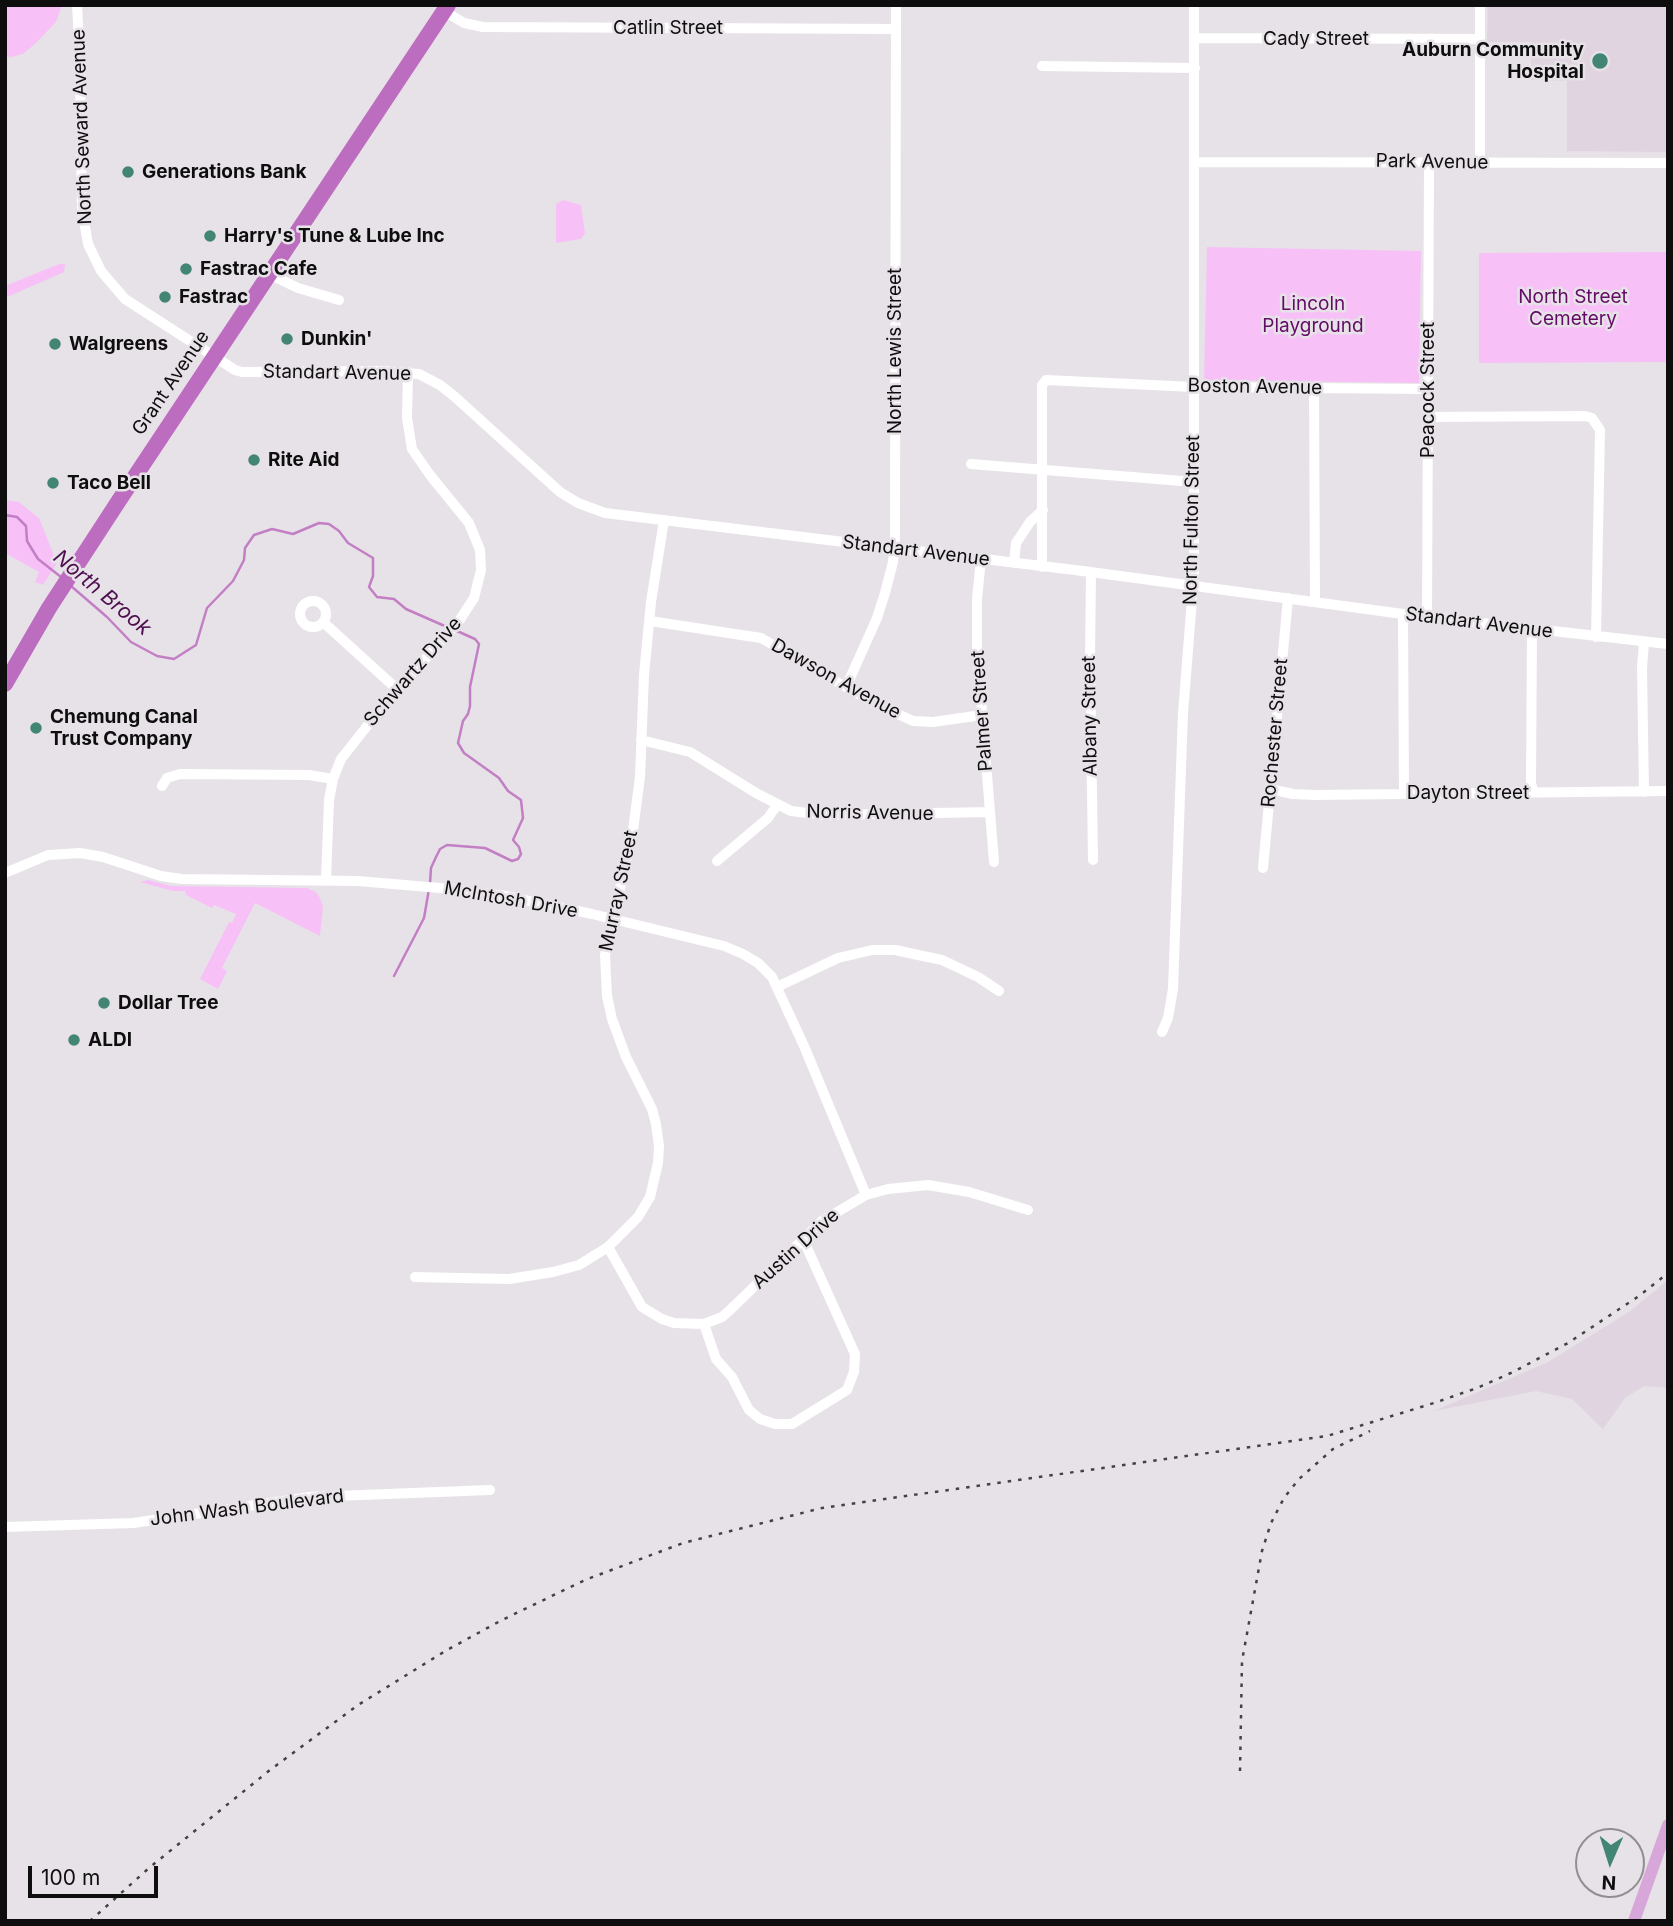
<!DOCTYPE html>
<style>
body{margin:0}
#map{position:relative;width:1673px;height:1926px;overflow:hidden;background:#e7e2e7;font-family:Inter,sans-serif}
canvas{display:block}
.frame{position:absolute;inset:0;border:7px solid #0f0e0f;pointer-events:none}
.north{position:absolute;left:1575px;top:1828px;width:70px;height:70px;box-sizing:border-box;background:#e7e2e7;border:2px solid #918d91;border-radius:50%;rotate:183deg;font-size:19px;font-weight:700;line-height:28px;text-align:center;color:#0f0e0f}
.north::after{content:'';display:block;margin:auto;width:24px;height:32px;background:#438575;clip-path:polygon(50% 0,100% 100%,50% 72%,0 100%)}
.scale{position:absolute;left:28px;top:1866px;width:130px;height:32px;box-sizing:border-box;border:4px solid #0f0e0f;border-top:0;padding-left:9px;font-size:21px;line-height:24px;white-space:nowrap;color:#0f0e0f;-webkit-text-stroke:5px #e7e2e7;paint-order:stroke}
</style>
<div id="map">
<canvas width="1673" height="1926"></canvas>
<div class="frame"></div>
<div class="north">N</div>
<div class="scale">100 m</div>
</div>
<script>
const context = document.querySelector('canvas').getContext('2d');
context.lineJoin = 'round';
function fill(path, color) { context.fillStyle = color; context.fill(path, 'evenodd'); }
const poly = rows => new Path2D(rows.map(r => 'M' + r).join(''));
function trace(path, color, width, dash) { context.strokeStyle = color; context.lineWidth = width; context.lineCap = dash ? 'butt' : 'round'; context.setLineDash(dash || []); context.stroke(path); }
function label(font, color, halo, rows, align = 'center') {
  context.font = font + ' Inter,sans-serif'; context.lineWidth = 5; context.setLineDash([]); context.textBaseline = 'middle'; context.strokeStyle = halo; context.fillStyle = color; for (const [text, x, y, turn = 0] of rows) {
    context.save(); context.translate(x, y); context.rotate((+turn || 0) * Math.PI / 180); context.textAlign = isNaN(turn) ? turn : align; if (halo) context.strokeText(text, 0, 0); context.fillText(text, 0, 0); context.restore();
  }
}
fill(poly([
 [1488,5,1668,5,1668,152,1567,151,1567,81,1531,80,1531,42,1487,42],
 [1668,1280,1668,1388,1644,1386,1625,1398,1603,1429,1572,1399,1536,1391,1434,1411,1548,1362,1629,1312]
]), '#dfd4df');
fill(poly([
 [5,5,62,5,56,22,35,44,23,54,11,57,5,56],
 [563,200,581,205,585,233,581,239,556,243,556,204],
 [1207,247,1421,251,1419,383,1204,380],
 [1668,252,1668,362,1479,363,1479,253],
 [59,264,65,264,64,272,5,298,5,286],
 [5,500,19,502,39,518,57,563,43,585,35,582,39,572,5,553],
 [148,880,171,886,307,888,316,892,320,898,323,907,320,936,255,903,222,968,227,971,218,989,200,979,229,922,232,923,236,914,214,905,212,908,186,895,185,891,173,891,140,882]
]), '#f7c1f7');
trace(poly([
 [5,515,17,517,26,526,27,541,38,559,61,577],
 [71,586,107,617,131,642,157,656,174,659,196,645,207,608,233,581,244,560,245,548,254,535,272,529,293,534,319,523,329,524,339,531,348,543,373,558,373,576,369,587,377,597,394,599,406,609,447,627],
 [430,883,431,868,436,857,440,849,447,845,485,848,512,861,518,859,521,854,519,847,513,840,523,818,521,800,508,791,499,778,464,753,458,743,463,721,468,714,470,706,470,687,479,644,475,639,457,631],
 [394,976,424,918,429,889]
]), '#c37fc5', 2.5);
trace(poly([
 [77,5,80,59,82,210,88,244,101,271,125,299,235,370,242,372,382,371,419,374,440,385,454,396,560,492,578,503,605,513,1083,571,1403,614,1668,644],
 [1480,5,1480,163],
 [444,11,464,23,483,27,896,29],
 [1194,38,1480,39],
 [1042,66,1195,68],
 [1195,162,1668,163],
 [269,274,298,288,339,300],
 [1314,388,1315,602],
 [1428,417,1585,416,1592,418,1600,430,1596,637],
 [971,464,1194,482],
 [981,559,977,599,977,649,994,862],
 [1014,563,1016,543,1030,522,1043,510],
 [1042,567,1042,385,1046,380,1194,387,1428,389],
 [1091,573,1090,657,1093,860],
 '300 614a13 13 0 1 1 26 0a13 13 0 1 1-26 0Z',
 [1403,614,1404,793],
 [1427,617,1429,163],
 [650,621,761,638,870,701,913,721,933,722,982,715],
 [323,622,398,690],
 [1532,630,1531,784,1534,792],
 [846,687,877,618,885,593,893,562,895,539,896,5],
 [641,740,690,752,756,793,791,811,824,815,990,812],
 [162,786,167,778,180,774,309,775,333,779],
 [1270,789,1293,794,1315,795,1668,791],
 [1644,792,1642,668,1644,642],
 [717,861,768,818,777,805],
 [1263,868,1288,598],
 [5,873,48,855,80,853,103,857,161,876,182,879,358,881,451,889,505,896,592,914,724,946,743,954,758,963,772,977,804,1046,866,1195],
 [326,880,329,800,333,779,341,759,375,716,459,621,474,598,481,570,480,550,469,523,430,475,412,449,407,418,408,372],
 [777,987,838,958,872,950,895,950,942,960,978,977,999,991],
 [1162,1032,1168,1018,1173,989,1183,713,1194,574,1194,5],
 [608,1247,642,1307,662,1319,674,1323,704,1324,722,1317,730,1310,822,1221,866,1195,888,1189,928,1185,969,1192,1028,1210],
 [415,1277,509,1279,553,1272,579,1265,608,1247,638,1217,650,1197,658,1163,659,1146,656,1124,652,1109,626,1057,612,1019,607,996,605,955,633,830,640,777,644,675,651,602,664,520],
 [704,1324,716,1359,732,1377,749,1410,760,1419,775,1424,792,1424,847,1390,854,1372,855,1354,803,1239],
 [5,1527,133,1523,310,1497,490,1490]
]), '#fff', 10);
trace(poly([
 [1634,1921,1668,1825]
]), '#d7a7d9', 12);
trace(poly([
 [5,684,49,608,118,502,448,5]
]), '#bd6dc0', 16);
trace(poly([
 [1240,1771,1242,1661,1262,1551,1271,1523,1284,1498,1299,1479,1333,1449,1370,1431],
 [90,1921,149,1868,270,1770,358,1705,447,1650,502,1620,585,1580,683,1543,822,1508,1327,1436,1434,1403,1477,1388,1513,1372,1568,1343,1639,1296,1668,1273]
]), '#434143', 2.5, [3.5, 7]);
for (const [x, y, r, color] of [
 [1600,61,9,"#438575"],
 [128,172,7,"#438575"],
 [210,236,7,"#438575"],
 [186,269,7,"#438575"],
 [165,297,7,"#438575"],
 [287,339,7,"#438575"],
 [55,344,7,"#438575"],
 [254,460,7,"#438575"],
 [53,483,7,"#438575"],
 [36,728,7,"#438575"],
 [104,1003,7,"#438575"],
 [74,1040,7,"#438575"]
]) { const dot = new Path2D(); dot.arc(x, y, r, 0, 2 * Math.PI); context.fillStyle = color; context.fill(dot); trace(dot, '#e7e2e7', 2.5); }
label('19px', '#0f0e0f', '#e7e2e7', [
 ["Catlin Street",668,28],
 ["Cady Street",1316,39],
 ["North Seward Avenue",82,127,-92],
 ["Park Avenue",1432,162,1],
 ["North Lewis Street",895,351,-90],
 ["Standart Avenue",337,373,1],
 ["Grant Avenue",171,383,-56],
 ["Boston Avenue",1255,387,1],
 ["Peacock Street",1428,390,-90],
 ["North Fulton Street",1192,520,-89],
 ["Standart Avenue",916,551,7],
 ["Standart Avenue",1479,623,7],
 ["Schwartz Drive",413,672,-49],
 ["Dawson Avenue",836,679,29],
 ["Palmer Street",982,711,-94],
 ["Albany Street",1090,716,-91],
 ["Rochester Street",1275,733,-85],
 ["Dayton Street",1468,793],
 ["Norris Avenue",870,813,1],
 ["Murray Street",619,891,-78],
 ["McIntosh Drive",511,900,10],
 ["Austin Drive",796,1249,-42],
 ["John Wash Boulevard",247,1508,-7]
]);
label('bold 19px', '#0f0e0f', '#e7e2e7', [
 ["Auburn Community",1584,50,"right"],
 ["Hospital",1584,72,"right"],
 ["Generations Bank",142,172],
 ["Harry's Tune & Lube Inc",224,236],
 ["Fastrac Cafe",200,269],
 ["Fastrac",179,297],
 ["Dunkin'",301,339],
 ["Walgreens",69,344],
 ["Rite Aid",268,460],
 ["Taco Bell",67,483],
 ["Chemung Canal",50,717],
 ["Trust Company",50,739],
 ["Dollar Tree",118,1003],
 ["ALDI",88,1040]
], 'left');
label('19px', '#630c67', '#e7e2e7', [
 ["North Street",1573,297],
 ["Cemetery",1573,319],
 ["Lincoln",1313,304],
 ["Playground",1313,326]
]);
label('italic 21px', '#4e0f51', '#e7e2e7', [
 ["North Brook",102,593,40]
]);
</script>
